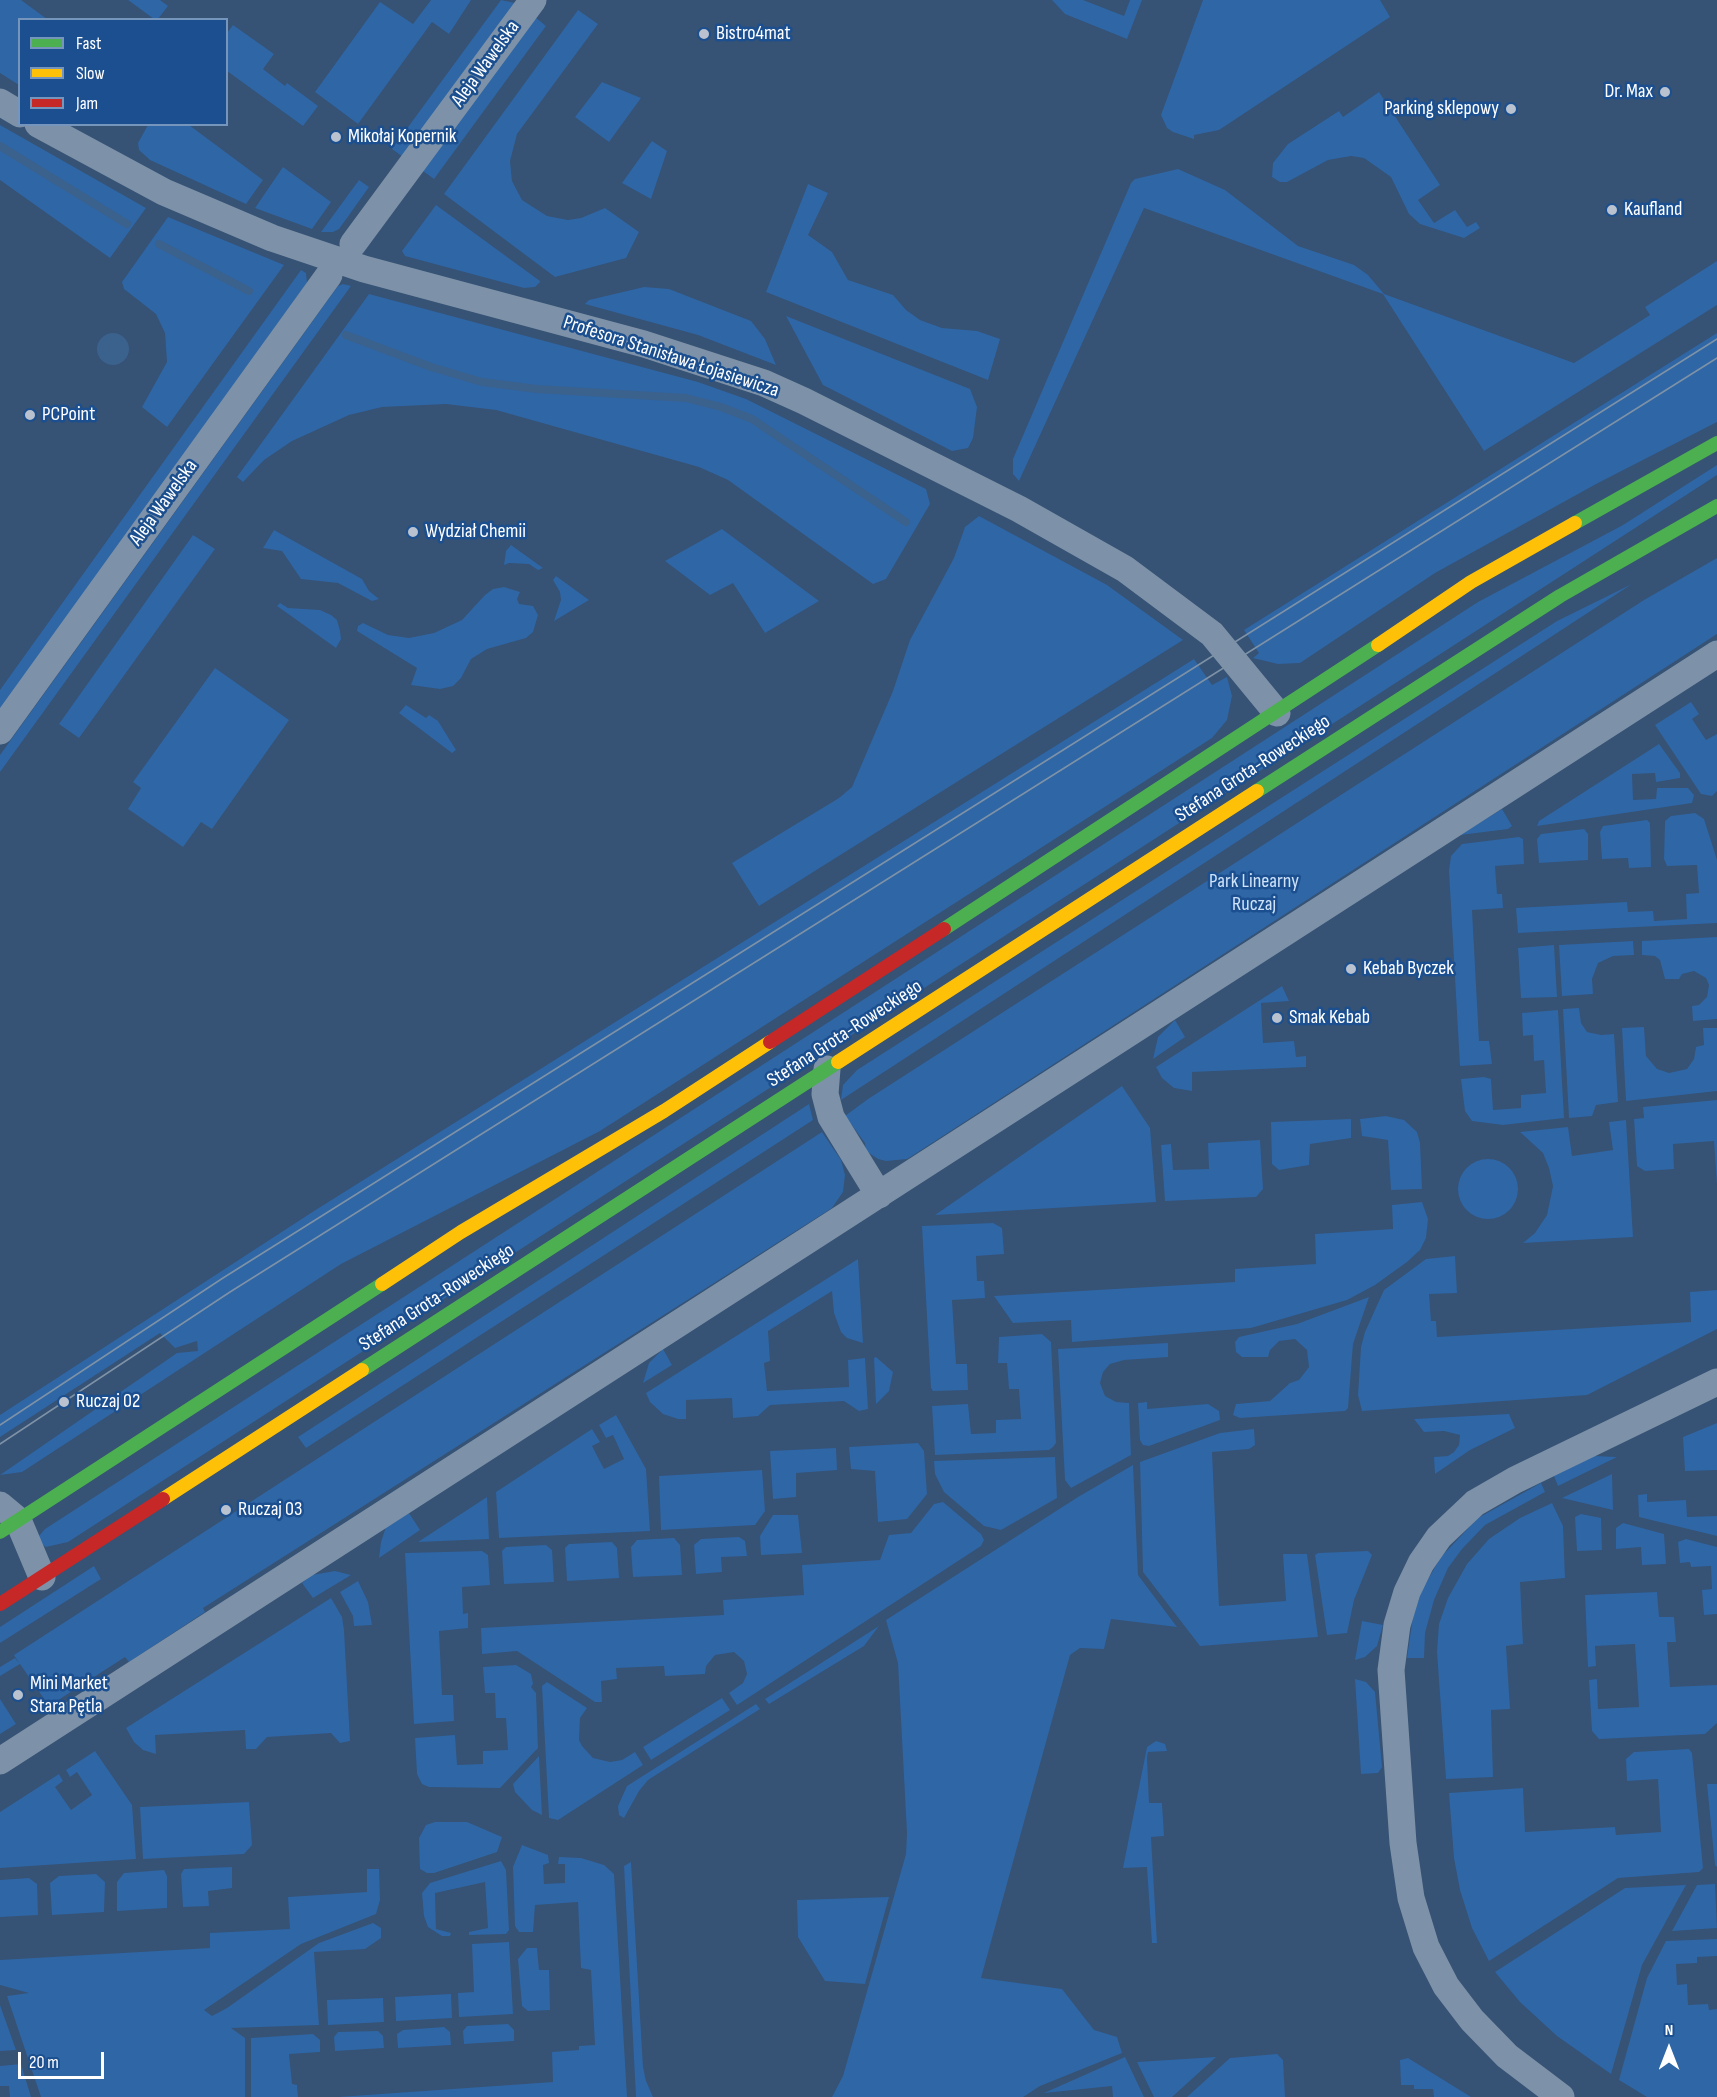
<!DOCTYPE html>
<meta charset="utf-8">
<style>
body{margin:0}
#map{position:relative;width:1717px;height:2097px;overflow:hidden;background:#365274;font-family:"Sofia Sans Condensed",sans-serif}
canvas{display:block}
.legend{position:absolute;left:18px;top:18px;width:210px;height:108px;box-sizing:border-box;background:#1b4f8f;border:2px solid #7695bc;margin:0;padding:8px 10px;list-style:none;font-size:18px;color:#fff}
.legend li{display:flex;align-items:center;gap:12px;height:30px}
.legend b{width:30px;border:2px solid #7695bc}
.north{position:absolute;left:1639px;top:2019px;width:60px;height:60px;-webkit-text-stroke:4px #1b4f8f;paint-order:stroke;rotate:0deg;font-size:16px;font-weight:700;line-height:24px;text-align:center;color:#fff}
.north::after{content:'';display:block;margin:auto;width:21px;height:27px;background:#fff;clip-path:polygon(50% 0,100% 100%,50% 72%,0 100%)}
.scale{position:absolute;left:18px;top:2052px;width:86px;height:27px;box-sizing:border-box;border:3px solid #fff;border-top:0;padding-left:8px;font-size:18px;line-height:21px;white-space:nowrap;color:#fff;-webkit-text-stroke:4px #1b4f8f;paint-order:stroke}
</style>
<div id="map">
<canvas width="1717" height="2097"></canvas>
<ul class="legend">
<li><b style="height:8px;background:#4caf50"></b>Fast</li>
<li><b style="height:8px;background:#ffc107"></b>Slow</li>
<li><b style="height:8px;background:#c62828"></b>Jam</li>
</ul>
<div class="north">N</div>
<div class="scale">20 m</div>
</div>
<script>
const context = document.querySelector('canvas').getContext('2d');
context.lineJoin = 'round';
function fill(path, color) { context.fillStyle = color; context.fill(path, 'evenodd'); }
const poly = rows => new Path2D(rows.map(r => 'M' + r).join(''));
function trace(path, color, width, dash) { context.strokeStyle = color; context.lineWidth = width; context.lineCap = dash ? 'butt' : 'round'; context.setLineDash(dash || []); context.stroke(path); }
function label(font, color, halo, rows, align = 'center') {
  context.font = font + ' "Sofia Sans Condensed",sans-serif'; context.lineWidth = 5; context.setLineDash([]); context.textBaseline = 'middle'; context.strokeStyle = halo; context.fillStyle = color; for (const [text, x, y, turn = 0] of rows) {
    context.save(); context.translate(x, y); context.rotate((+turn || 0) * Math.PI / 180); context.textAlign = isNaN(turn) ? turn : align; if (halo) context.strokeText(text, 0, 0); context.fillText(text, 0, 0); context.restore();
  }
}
fill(poly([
 [0,0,21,0,47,19,20,20,19,85,0,73],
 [128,0,160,0,168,6,158,19,154,19],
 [431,0,471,0,449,34,432,22,358,124,315,92,380,2,413,24],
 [501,0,515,3,403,157,392,149],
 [1052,0,1083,0,1124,16,1130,0,1142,0,1127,39,1065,14],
 [1203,0,1380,0,1390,17,1219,130,1194,135,1194,139,1173,132,1167,128,1161,115],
 [578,10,598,24,517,134,510,161,512,181,522,200,547,216,568,220,581,218,605,208,639,232,626,258,555,277,444,194],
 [535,17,546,26,434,179,423,171],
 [233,25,274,54,263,69,285,86,287,83,318,106,303,126,227,71,227,33],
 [602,82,641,98,609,142,575,117],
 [1379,92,1440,185,1418,200,1434,223,1455,210,1467,227,1476,222,1480,228,1464,238,1420,224,1409,214,1391,177,1364,158,1351,156,1328,160,1287,182,1280,182,1272,177,1273,163,1288,144,1339,111,1343,117],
 [0,125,146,208,110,258,0,180],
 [148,125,189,125,263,180,246,204,150,160,139,150,138,143],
 [652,141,667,151,651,199,622,183],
 [283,167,331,202,312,229,255,208],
 [1178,169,1225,190,1298,246,1354,265,1368,275,1384,294,1574,363,1650,315,1645,307,1717,261,1717,305,1484,451,1383,294,1144,208,1019,481,1013,474,1013,459,1131,183,1135,179],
 [359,180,369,187,347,218,339,229,333,232,321,232],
 [808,184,828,193,808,235,832,252,848,280,893,295,906,310,920,320,942,328,977,331,1000,339,988,380,766,292],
 [436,205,540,281,540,282,535,287,524,288,405,256,402,251],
 [168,217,284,265,167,427,142,407,167,362,165,333,156,314,124,289,122,282],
 [301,270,306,273,307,283,0,711,0,690],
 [343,284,351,286,0,772,0,755,338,286],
 [644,287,669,289,751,321,765,339,776,365,698,335,585,304,589,300],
 [369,294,698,382,746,399,926,489,930,504,886,579,873,584,728,480,699,467,496,410,446,404,382,407,349,415,292,441,264,460,243,482,237,477],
 [786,316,970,389,977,407,973,438,968,448,952,451,823,385],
 [1717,333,1717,422,1598,483,1435,573,1300,663,1278,664,1253,658,1259,653,1244,630],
 [1717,465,1717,475,68,1542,46,1547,41,1544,39,1536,45,1529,1478,602,1623,525],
 [979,516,1107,585,1183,640,759,906,732,863,839,798,852,787,893,691,910,640,954,558,965,527],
 [722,529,819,601,765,633,733,583,710,595,665,561],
 [274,530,362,579,369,591,379,599,372,601,338,583,301,579,282,551,263,548],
 [193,535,215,549,79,738,59,724],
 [511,545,543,568,538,570,529,564,509,563,504,565,506,551],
 [1717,558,1717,634,915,1154,907,1159,886,1161,878,1159,866,1151,865,1143,845,1116,868,1099,1644,600],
 [556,576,589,600,554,621,561,600,560,592,553,580],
 [1632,584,910,1055,841,1100,843,1085,857,1070,1557,621],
 [504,587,520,592,517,599,519,604,533,606,538,615,533,632,526,638,487,649,471,659,461,678,453,686,440,689,411,685,417,668,357,631,358,626,363,623,388,635,409,638,434,633,462,620,485,595,493,589],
 [280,603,288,608,320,610,331,615,337,620,340,631,341,639,336,648,277,606],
 [1194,659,1212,685,1227,677,1232,696,1227,720,1212,738,600,1131,341,1264,22,1472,0,1475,177,1353,198,1351,197,1341,175,1348,160,1333,0,1437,0,1415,314,1211],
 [215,668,289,720,212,829,201,822,183,847,128,809,141,788,133,782],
 [1691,702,1699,714,1692,719,1706,740,1717,734,1717,791,1712,796,1701,794,1655,725],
 [406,705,426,718,429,715,438,721,456,750,452,753,399,713],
 [1659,744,1680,773,1680,778,1656,782,1655,773,1632,774,1633,800,1656,799,1657,788,1688,788,1694,795,1692,803,1537,826,1539,821],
 [1502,809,1512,826,1508,829,1460,835],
 [1695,813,1704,819,1717,860,1717,923,1518,933,1516,908,1627,902,1628,912,1653,911,1654,921,1687,919,1686,894,1699,893,1697,865,1667,866,1664,859,1665,821,1671,816],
 [1647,820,1650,823,1651,867,1629,868,1628,858,1602,859,1600,832,1603,826],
 [1584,829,1588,834,1588,860,1539,863,1537,839,1541,834],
 [1519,837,1523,839,1524,864,1495,866,1497,894,1502,894,1503,908,1472,910,1479,1041,1489,1041,1492,1064,1460,1066,1449,871,1451,856,1462,844],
 [1717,937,1717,1019,1693,1021,1692,1006,1699,1005,1707,997,1709,985,1706,978,1694,971,1682,974,1679,979,1665,979,1660,960,1655,956,1642,955,1642,941],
 [1633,941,1634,955,1613,956,1598,963,1592,979,1593,994,1562,996,1559,945],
 [1554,945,1557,997,1521,998,1518,948],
 [1282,986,1289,1001,1261,1003,1263,1043,1294,1041,1296,1057,1306,1056,1306,1067,1192,1072,1192,1091,1174,1088,1162,1078,1156,1067],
 [1579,1008,1581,1023,1587,1032,1601,1035,1614,1034,1618,1102,1596,1105,1592,1116,1569,1118,1563,1009],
 [1558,1010,1564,1118,1503,1125,1472,1121,1465,1111,1461,1079,1484,1077,1491,1079,1493,1110,1521,1108,1521,1095,1546,1093,1544,1060,1534,1061,1533,1035,1523,1036,1522,1013],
 [1175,1020,1185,1037,1153,1059,1158,1037],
 [1644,1027,1646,1056,1657,1069,1669,1073,1687,1069,1694,1059,1696,1047,1704,1045,1703,1028,1717,1028,1717,1091,1626,1101,1622,1028],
 [1122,1086,1150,1128,1156,1202,935,1215],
 [1717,1100,1717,1185,1714,1141,1673,1144,1674,1169,1645,1171,1637,1166,1634,1119,1644,1118,1643,1107],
 [809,1104,813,1120,306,1448,298,1437],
 [1386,1116,1404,1120,1417,1132,1420,1143,1422,1189,1391,1190,1388,1140,1362,1136,1360,1119],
 [1351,1119,1351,1138,1310,1144,1309,1165,1279,1170,1272,1164,1271,1122],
 [1626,1120,1633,1237,1523,1243,1535,1233,1547,1215,1553,1186,1549,1168,1543,1153,1520,1132,1568,1127,1572,1156,1613,1150,1609,1122],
 [822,1132,841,1160,845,1175,843,1192,832,1208,203,1608,205,1612,129,1662,125,1657,49,1706,20,1664,0,1676,0,1667,15,1658,19,1663,14,1655],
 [1260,1140,1263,1189,1256,1197,1165,1201,1161,1145,1171,1144,1173,1170,1209,1169,1208,1143],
 '1458 1189a30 30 0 1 1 60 0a30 30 0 1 1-60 0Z',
 [1422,1202,1428,1219,1426,1238,1420,1250,1407,1262,1375,1285,1347,1300,1251,1328,1072,1342,1071,1320,1013,1323,994,1296,1235,1282,1235,1269,1316,1264,1315,1234,1393,1229,1392,1205],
 [993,1223,1002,1228,1004,1254,976,1256,977,1281,984,1281,985,1298,952,1300,956,1364,967,1364,968,1390,933,1391,931,1388,922,1226],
 [1455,1256,1457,1293,1429,1294,1431,1321,1436,1321,1437,1337,1691,1322,1690,1292,1717,1290,1717,1285,1717,1329,1587,1395,1362,1411,1358,1395,1361,1347,1365,1332,1384,1290,1426,1259],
 [858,1259,863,1343,847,1338,841,1332,834,1313,832,1291,768,1331,770,1361,764,1363,767,1391,849,1387,848,1360,865,1358,868,1409,859,1411,844,1401,770,1405,758,1416,733,1418,732,1398,686,1400,686,1419,678,1419,663,1414,650,1402,646,1393],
 [1369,1297,1353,1344,1348,1408,1345,1411,1240,1418,1233,1415,1236,1404,1270,1401,1290,1383,1299,1380,1309,1367,1307,1350,1295,1339,1279,1341,1270,1350,1268,1357,1242,1357,1236,1352,1235,1342,1239,1337,1297,1324],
 [1042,1334,1051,1342,1056,1443,1053,1447,1049,1450,935,1455,932,1406,968,1404,971,1434,996,1433,996,1420,1021,1419,1019,1389,1009,1389,1007,1363,998,1363,999,1337],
 [1168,1343,1168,1357,1124,1360,1110,1364,1103,1372,1100,1383,1105,1396,1116,1402,1129,1403,1131,1455,1071,1488,1065,1480,1058,1349],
 [663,1349,672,1365,643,1383,649,1363],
 [876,1357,893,1372,889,1391,876,1404,874,1358],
 [1147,1402,1147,1409,1208,1404,1219,1411,1220,1420,1149,1446,1143,1445,1140,1440,1138,1403],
 [1509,1414,1515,1428,1470,1450,1435,1474,1434,1457,1448,1456,1454,1452,1459,1445,1460,1435,1444,1431,1424,1432,1414,1419],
 [616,1415,646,1469,650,1531,499,1538,496,1492,592,1429,600,1442,592,1446,604,1469,624,1459,613,1435,606,1438,599,1425],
 [1717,1423,1717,1470,1685,1471,1683,1437],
 [1254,1429,1255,1445,1249,1449,1212,1452,1219,1606,1286,1601,1283,1554,1307,1554,1318,1637,1200,1646,1143,1572,1140,1462,1220,1433],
 [918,1443,924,1451,927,1494,907,1519,878,1522,875,1471,851,1469,849,1447],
 [836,1448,837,1470,796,1473,796,1497,773,1499,770,1451],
 [1594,1456,1617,1457,1558,1486,1554,1476],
 [1055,1457,1057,1498,1001,1530,984,1526,944,1492,935,1474,934,1461],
 [1133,1465,1138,1575,1177,1627,1111,1619,1104,1649,1080,1648,1070,1655,981,1978,1062,1989,1094,2030,1117,2037,1122,2053,1040,2086,1023,2097,832,2097,843,2076,906,1854,907,1833,898,1663,886,1620,1078,1497],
 [762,1470,765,1511,755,1525,661,1530,659,1476],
 [1612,1474,1613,1510,1562,1498],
 [1541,1483,1545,1492,1485,1525,1462,1549,1448,1568,1434,1600,1425,1633,1424,1658,1407,1658,1413,1617,1422,1590,1441,1557,1478,1518],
 [1647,1494,1647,1502,1686,1500,1687,1517,1717,1516,1717,1536,1639,1517,1638,1495],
 [487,1497,489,1539,418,1542],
 [943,1502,981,1534,984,1540,981,1546,737,1705,729,1693,743,1683,747,1674,744,1661,734,1652,715,1655,706,1666,705,1674,665,1676,664,1666,616,1668,617,1679,601,1681,602,1702,595,1702,517,1651,482,1654,481,1628,724,1615,723,1600,804,1595,802,1565,880,1560,889,1535,911,1533,934,1504],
 [1552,1503,1563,1526,1565,1578,1520,1582,1523,1644,1506,1646,1510,1709,1491,1710,1493,1777,1446,1779,1437,1652,1439,1624,1448,1598,1467,1564,1489,1539,1520,1518],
 [409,1513,420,1530,379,1558,381,1542,386,1527],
 [1581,1514,1601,1518,1602,1550,1577,1551,1575,1517],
 [773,1515,798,1515,802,1553,761,1555,760,1536],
 [1623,1523,1664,1534,1666,1564,1642,1565,1641,1547,1616,1549,1616,1528],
 [739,1537,745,1541,747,1556,721,1557,722,1572,696,1574,694,1545,701,1539],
 [674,1538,680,1545,682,1575,633,1577,631,1547,637,1540],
 [1686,1539,1717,1547,1717,1614,1704,1615,1702,1590,1712,1589,1711,1566,1691,1567,1690,1562,1680,1563,1678,1542],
 [612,1542,617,1548,619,1578,567,1581,565,1548,569,1544],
 [546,1545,552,1550,554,1582,504,1584,502,1551,506,1547],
 [482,1551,488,1555,490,1585,462,1587,463,1614,468,1613,468,1628,439,1631,442,1695,453,1695,454,1721,414,1724,405,1553],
 [1368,1551,1372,1555,1354,1600,1347,1633,1327,1635,1315,1555,1318,1553],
 [94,1566,101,1579,0,1643,0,1627],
 [335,1571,351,1575,313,1598,302,1583,312,1575],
 [358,1581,368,1602,372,1625,354,1626,353,1616,340,1592],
 [1657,1592,1659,1617,1674,1617,1676,1642,1667,1642,1670,1687,1717,1685,1717,1723,1705,1734,1599,1739,1592,1731,1589,1680,1597,1679,1598,1709,1639,1707,1635,1644,1595,1646,1596,1666,1588,1667,1585,1595],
 [331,1598,342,1617,344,1630,350,1741,340,1743,331,1733,267,1737,256,1749,246,1749,245,1730,155,1735,156,1754,143,1750,134,1742,126,1728],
 [1362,1621,1383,1625,1377,1646,1365,1657,1355,1660],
 [879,1626,864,1646,769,1704,765,1699],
 [516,1665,531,1674,533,1684,531,1687,536,1693,538,1748,500,1788,429,1787,422,1784,417,1774,415,1738,455,1735,457,1765,483,1764,483,1751,508,1750,506,1718,496,1718,495,1693,485,1693,483,1667],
 [1355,1679,1366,1682,1375,1692,1382,1767,1378,1773,1361,1774],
 [547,1682,587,1708,580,1718,579,1740,582,1746,593,1758,610,1762,622,1760,635,1752,643,1765,558,1820,549,1818,542,1686],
 [722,1698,730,1710,651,1760,643,1747],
 [0,1699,16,1724,0,1734],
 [756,1704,760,1709,648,1780,639,1791,624,1818,619,1815,618,1806,627,1786],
 [1156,1741,1165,1744,1167,1751,1148,1752,1147,1758,1149,1803,1162,1803,1164,1836,1151,1837,1157,1943,1152,1943,1147,1867,1123,1868,1147,1747],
 [1689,1749,1692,1753,1703,1868,1699,1872,1618,1878,1489,1961,1472,1928,1460,1890,1454,1858,1449,1793,1523,1788,1525,1832,1615,1827,1616,1835,1661,1832,1658,1779,1627,1781,1626,1759,1634,1752],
 [95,1751,132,1805,136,1859,0,1868,0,1812,59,1774,63,1781,55,1787,71,1810,92,1795,77,1772,70,1777,66,1770],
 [539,1756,542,1815,532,1810,515,1792,513,1784],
 [1707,1784,1717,1784,1717,1867,1715,1865],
 [249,1802,252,1845,244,1854,143,1859,140,1807],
 [435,1822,467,1822,502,1837,497,1852,434,1873,427,1873,420,1869,419,1838,426,1825],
 [522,1845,548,1855,549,1863,543,1865,544,1884,565,1883,565,1864,558,1864,559,1857,581,1858,604,1865,614,1874,627,2097,338,2097,553,2082,552,2052,579,2050,579,2046,595,2045,591,1970,581,1968,578,1902,535,1905,533,1932,519,1932,515,1926,513,1867],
 [501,1861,506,1870,509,1930,506,1934,469,1935,469,1932,488,1928,485,1882,435,1893,436,1929,451,1933,450,1936,442,1936,428,1927,424,1916,422,1893,430,1883],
 [631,1862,643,2067,646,2081,653,2097,636,2097,624,1866],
 [232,1867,232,1888,208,1891,209,1906,183,1907,181,1874,184,1869],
 [367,1869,379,1869,380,1900,376,1914,301,1944,204,2010,212,2016,227,2008,319,1943,373,1923,381,1928,381,1938,365,1949,314,1952,319,2025,231,2028,245,2038,245,2097,41,2097,7,1996,29,1993,0,1985,0,1960,210,1948,210,1933,290,1929,288,1897,367,1892],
 [164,1870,167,1876,167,1908,117,1911,117,1882,124,1873],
 [96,1874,105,1882,104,1912,52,1915,50,1883,59,1876],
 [29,1878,37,1884,38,1915,0,1917,0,1880],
 [1715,1884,1717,1928,1672,1931,1697,1885],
 [1686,1885,1642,1965,1611,2074,1557,2036,1520,2002,1495,1972,1625,1888],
 [889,1897,865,1984,825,1981,798,1937,797,1900],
 [1717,1939,1717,1956,1697,1957,1697,1963,1676,1964,1677,1985,1687,1984,1688,2005,1708,2004,1709,2010,1717,2009,1717,2097,1647,2097,1619,2080,1647,1978,1666,1941],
 [509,1942,513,2014,459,2017,458,1993,474,1992,472,1944],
 [527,1948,537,1948,539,1970,549,1970,550,2010,528,2011,522,2006,518,1959],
 [451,1994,452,2018,396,2021,395,1997],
 [383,1998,384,2022,328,2025,327,2000],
 [0,2005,16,2050,0,2051],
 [508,2024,514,2030,514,2041,464,2044,463,2031,467,2026],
 [444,2027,450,2032,451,2045,398,2048,397,2034,403,2030],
 [378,2031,383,2036,384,2048,335,2051,334,2037,338,2032],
 [313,2034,320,2040,320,2052,289,2054,292,2084,297,2085,298,2097,251,2097,251,2038],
 [1277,2054,1283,2060,1285,2097,1187,2097,1230,2058],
 [1125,2057,1144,2097,1113,2097,1112,2086,1044,2093],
 [1216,2057,1172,2097,1154,2097,1137,2062],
 [1408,2058,1471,2097,1434,2097,1433,2089,1414,2089,1414,2085,1401,2085,1400,2060],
 [21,2064,31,2097,10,2097,9,2086,0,2086,0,2066]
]), '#2f66a5');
fill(poly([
 '97 349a16 16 0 1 1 32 0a16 16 0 1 1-32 0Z'
]), '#3b618d');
trace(poly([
 [0,146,127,224],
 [159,244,249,291],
 [346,335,431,367,482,382,537,389,686,398,721,407,752,419,906,522]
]), '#3b618d', 8);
trace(poly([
 [0,102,20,114],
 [38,124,164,192,272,238,364,269,644,344,764,383,804,401,1019,509,1125,569,1212,634,1277,713],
 [353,244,533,0],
 [0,731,329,275],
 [827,1069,825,1094,831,1117,879,1195],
 [0,1505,18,1520,42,1577],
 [0,1761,1717,654],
 [1561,2097,1507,2056,1472,2020,1446,1986,1426,1947,1411,1898,1403,1843,1391,1670,1397,1625,1407,1592,1421,1563,1439,1537,1475,1503,1515,1480,1717,1382]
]), '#7d92a8', 27);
trace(poly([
 [1575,523,1717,443],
 [1257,791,1560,596,1717,506],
 [944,929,1378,645],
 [362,1370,838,1062],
 [0,1532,382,1284]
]), '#4caf50', 14);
trace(poly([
 [1378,645,1471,582,1575,523],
 [838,1062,1257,791],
 [382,1284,461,1232,664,1111,770,1042],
 [163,1499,362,1370]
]), '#ffc107', 14);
trace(poly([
 [770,1042,944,929],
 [0,1604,163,1499]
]), '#c62828', 14);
trace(poly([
 [0,1425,223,1278,1717,339],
 [0,1444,230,1292,1717,358]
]), '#7e92a7', 1.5);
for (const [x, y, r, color] of [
 [704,34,6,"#b9c2ce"],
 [1665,92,6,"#b9c2ce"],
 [1511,109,6,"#b9c2ce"],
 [336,137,6,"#b9c2ce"],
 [1612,210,6,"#b9c2ce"],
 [30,415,6,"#b9c2ce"],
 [413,532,6,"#b9c2ce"],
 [1351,969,6,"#b9c2ce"],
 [1277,1018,6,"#b9c2ce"],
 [64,1402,6,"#b9c2ce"],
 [226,1510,6,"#b9c2ce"],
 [18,1695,6,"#b9c2ce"]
]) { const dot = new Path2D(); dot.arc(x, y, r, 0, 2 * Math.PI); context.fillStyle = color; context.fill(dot); trace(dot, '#1b4f8f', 2); }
label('20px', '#fff', '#1b4f8f', [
 ["Bistro4mat",716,34],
 ["Dr. Max",1653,92,"right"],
 ["Parking sklepowy",1499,109,"right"],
 ["Mikołaj Kopernik",348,137],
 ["Kaufland",1624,210],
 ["PCPoint",42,415],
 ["Wydział Chemii",425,532],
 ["Kebab Byczek",1363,969],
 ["Smak Kebab",1289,1018],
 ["Ruczaj 02",76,1402],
 ["Ruczaj 03",238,1510],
 ["Mini Market",30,1684],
 ["Stara Pętla",30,1707]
], 'left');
label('20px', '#fff', '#1b4f8f', [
 ["Aleja Wawelska",486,64,-54],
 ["Profesora Stanisława Łojasiewicza",671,357,18],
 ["Aleja Wawelska",164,503,-54],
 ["Stefana Grota-Roweckiego",1253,769,-33],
 ["Stefana Grota-Roweckiego",845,1034,-33],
 ["Stefana Grota-Roweckiego",437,1298,-33]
]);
label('20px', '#cfe3fa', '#1b4f8f', [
 ["Park Linearny",1254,882],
 ["Ruczaj",1254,905]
]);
</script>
